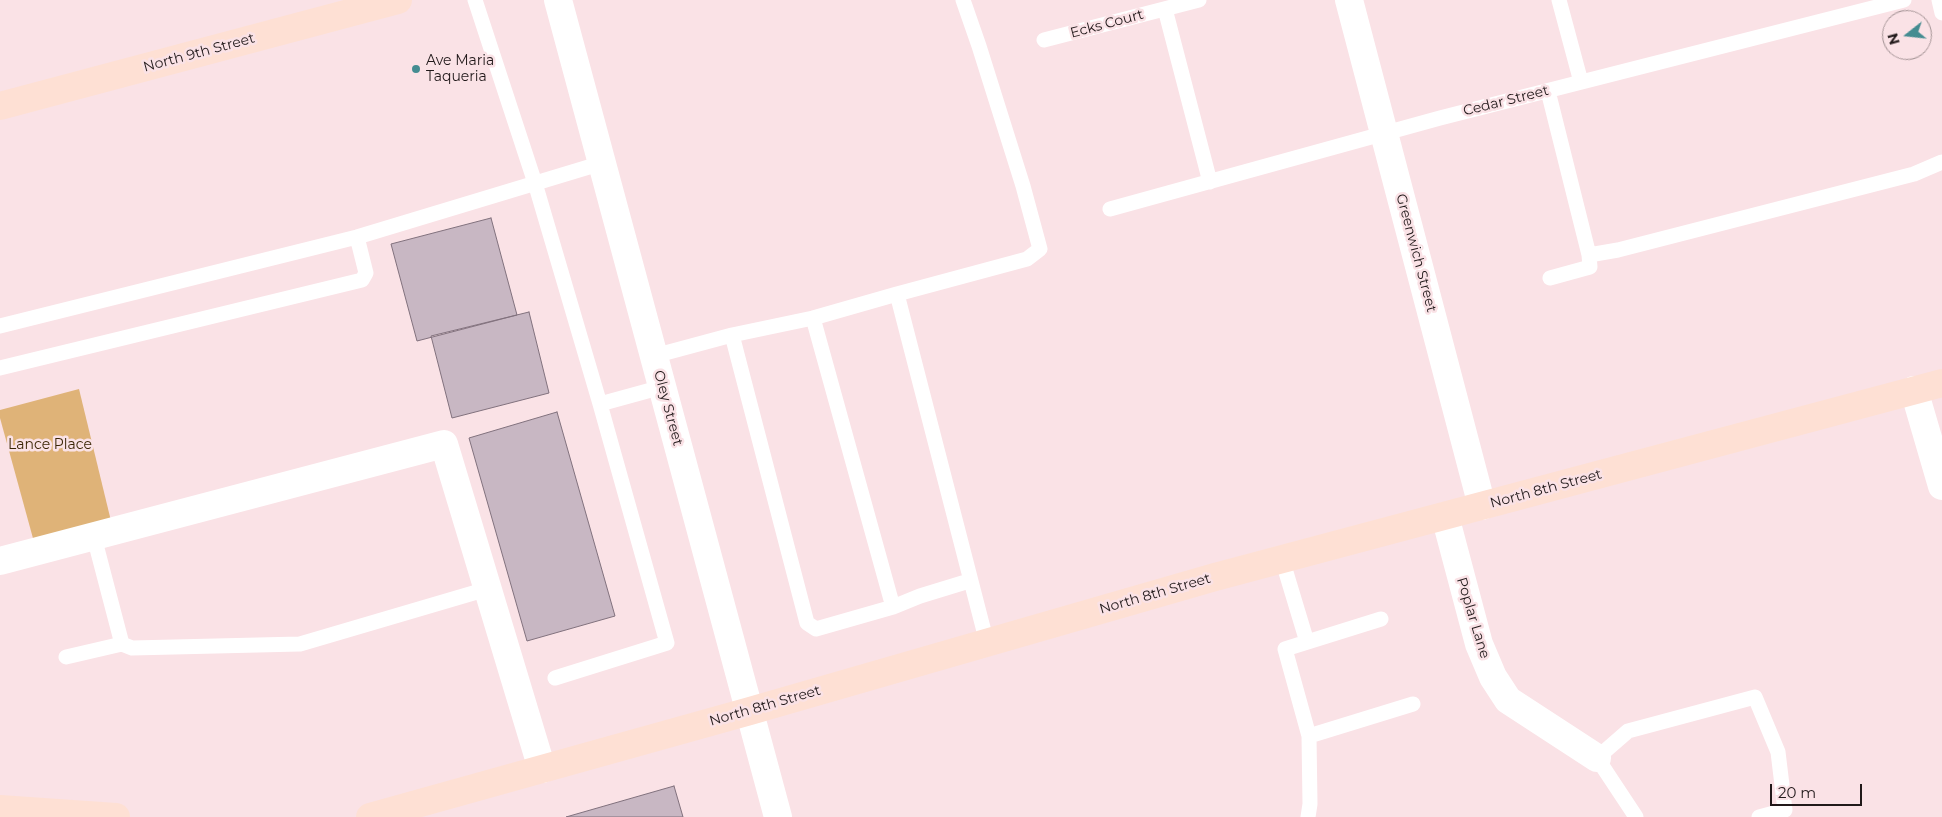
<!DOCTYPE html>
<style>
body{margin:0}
#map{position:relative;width:1942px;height:817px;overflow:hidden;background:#fae2e6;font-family:Montserrat,sans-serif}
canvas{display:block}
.north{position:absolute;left:1882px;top:10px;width:50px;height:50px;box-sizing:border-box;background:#fae2e6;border:1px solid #a39294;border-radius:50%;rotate:254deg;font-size:14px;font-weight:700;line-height:20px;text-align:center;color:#21191a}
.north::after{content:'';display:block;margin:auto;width:18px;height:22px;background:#448c91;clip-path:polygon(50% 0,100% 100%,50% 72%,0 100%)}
.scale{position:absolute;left:1770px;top:784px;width:92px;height:22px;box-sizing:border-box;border:2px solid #21191a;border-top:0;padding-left:6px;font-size:15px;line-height:18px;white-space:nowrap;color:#21191a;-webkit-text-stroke:4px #fae2e6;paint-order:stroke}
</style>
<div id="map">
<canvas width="1942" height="817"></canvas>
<div class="north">N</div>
<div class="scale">20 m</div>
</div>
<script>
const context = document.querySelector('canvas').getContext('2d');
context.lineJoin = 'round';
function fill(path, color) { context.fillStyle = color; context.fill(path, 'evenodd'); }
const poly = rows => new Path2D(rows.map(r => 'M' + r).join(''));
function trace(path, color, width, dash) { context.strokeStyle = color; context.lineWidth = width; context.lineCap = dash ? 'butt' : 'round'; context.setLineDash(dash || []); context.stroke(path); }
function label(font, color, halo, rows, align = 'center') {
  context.font = font + ' Montserrat,sans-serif'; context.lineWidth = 5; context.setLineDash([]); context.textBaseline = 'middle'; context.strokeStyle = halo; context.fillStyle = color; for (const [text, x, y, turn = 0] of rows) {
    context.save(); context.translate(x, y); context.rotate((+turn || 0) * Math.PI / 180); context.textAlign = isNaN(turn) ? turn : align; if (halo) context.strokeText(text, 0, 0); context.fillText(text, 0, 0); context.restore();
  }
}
fill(poly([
 [79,389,111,521,34,542,0,418,0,410]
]), '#dfb378');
const building = poly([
 [491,218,517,315,417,341,391,244,491,218],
 [529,312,549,393,452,418,431,336,529,312],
 [557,412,615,616,527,641,469,438,557,412],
 [674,786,683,817,566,817,674,786]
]);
fill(building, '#c8b7c3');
trace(building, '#81717d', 1);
trace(poly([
 [475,0,535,183,600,404,667,643,555,678],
 [1559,0,1581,82],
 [1939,0,1942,13],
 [1165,9,1210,182],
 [1044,40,1199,0],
 [1548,91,1589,255,1590,267,1550,278],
 [1110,209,1440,118,1904,0],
 [1589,255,1618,250,1914,174,1942,162],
 [897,294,1027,259,1040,249,1023,186,979,46,963,0],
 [813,318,893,607],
 [0,326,357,237,602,163],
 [732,335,807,623,816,629,893,607,920,596,969,581],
 [654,356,732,335,813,318,897,294,987,643],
 [0,368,362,280,366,273,357,237],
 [600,404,662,387],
 [94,537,122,644],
 [1282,559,1307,642],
 [66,657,122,644,132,648,300,644,487,589],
 [1309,736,1413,704],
 [1308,817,1310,804,1309,736,1285,649,1381,619],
 [1636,817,1597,758,1628,731,1755,697,1778,752,1785,810,1759,817]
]), '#fff', 15);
trace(poly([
 [1349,0,1482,506],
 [1914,390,1942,486],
 [1445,516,1479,644,1493,677,1508,700,1597,758],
 [0,561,444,444,542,769]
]), '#fff', 28);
trace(poly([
 [558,0,778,817]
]), '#fff', 28);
trace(poly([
 [0,106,398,0],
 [0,809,116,817],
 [370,817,750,711,1215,577,1942,383]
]), '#fee0d4', 28);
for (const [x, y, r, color] of [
 [416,69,5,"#448c91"]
]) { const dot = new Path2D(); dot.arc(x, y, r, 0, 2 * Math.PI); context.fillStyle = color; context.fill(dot); trace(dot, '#fae2e6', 2); }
label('14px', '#21191a', '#fae2e6', [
 ["Ecks Court",1107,24,-15],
 ["North 9th Street",199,53,-15],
 ["Cedar Street",1506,101,-14],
 ["Greenwich Street",1416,253,75],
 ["Oley Street",668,408,75],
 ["North 8th Street",1546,489,-15],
 ["North 8th Street",1155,594,-16],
 ["Poplar Lane",1473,618,73],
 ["North 8th Street",765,706,-16]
]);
label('14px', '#21191a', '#fae2e6', [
 ["Ave Maria",426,61],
 ["Taqueria",426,77]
], 'left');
label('14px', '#3b2606', '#fae2e6', [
 ["Lance Place",50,445]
]);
</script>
